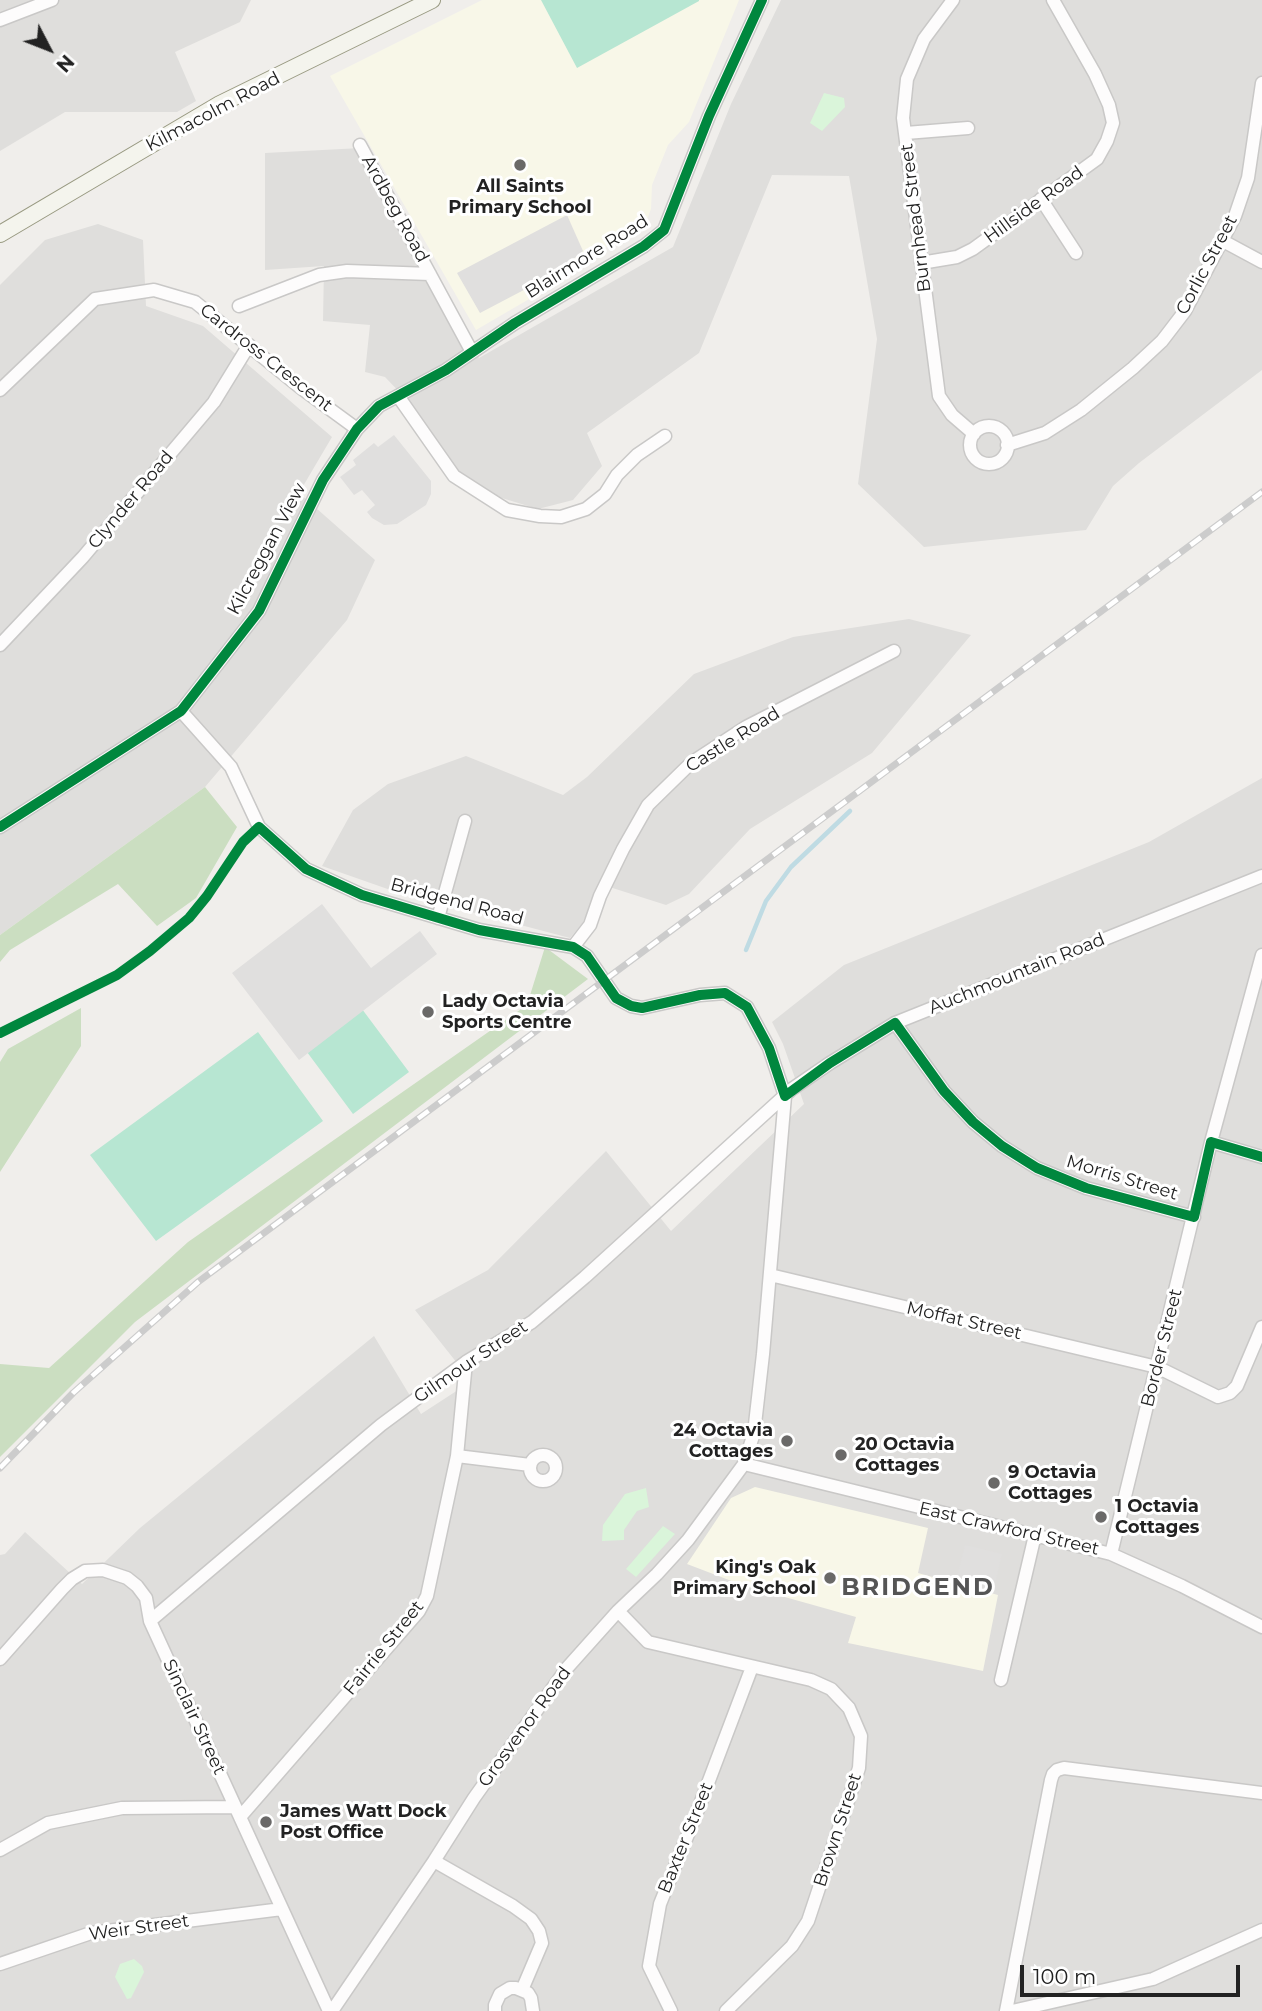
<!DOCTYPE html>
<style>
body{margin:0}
#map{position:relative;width:1262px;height:2011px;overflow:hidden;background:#f0eeeb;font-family:Montserrat,sans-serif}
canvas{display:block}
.north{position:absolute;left:14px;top:14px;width:70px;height:70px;-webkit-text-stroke:5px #fff;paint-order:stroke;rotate:132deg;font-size:19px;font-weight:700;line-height:28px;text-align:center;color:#222}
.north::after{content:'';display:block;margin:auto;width:24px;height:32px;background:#222;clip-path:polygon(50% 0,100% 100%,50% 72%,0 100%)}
.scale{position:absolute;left:1020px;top:1965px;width:220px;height:32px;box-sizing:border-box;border:4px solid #222;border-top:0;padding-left:9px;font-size:21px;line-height:24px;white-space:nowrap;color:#222;-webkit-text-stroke:5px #fff;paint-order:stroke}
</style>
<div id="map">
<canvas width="1262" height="2011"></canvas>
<div class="north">N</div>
<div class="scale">100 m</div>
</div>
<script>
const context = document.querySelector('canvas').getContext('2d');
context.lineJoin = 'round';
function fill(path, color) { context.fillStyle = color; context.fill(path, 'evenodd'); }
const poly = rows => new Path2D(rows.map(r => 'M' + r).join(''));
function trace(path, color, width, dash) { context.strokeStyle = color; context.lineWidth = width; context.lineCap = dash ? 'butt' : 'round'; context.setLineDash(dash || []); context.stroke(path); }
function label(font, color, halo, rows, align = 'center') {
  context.font = font + ' Montserrat,sans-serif'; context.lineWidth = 6; context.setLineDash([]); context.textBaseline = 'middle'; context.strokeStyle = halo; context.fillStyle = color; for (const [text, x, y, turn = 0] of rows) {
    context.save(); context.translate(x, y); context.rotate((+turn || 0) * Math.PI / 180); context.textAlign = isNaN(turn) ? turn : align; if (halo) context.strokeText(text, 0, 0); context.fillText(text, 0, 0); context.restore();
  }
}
fill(poly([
 [0,0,251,0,240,22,175,52,196,101,177,112,65,112,0,151],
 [781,0,1262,0,1262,370,1139,463,1113,486,1086,530,924,547,858,484,877,339,849,176,772,175,699,353,587,433,602,466,573,500,538,509,492,495,457,471,408,401,385,377,365,372,370,325,323,321,324,266,265,270,265,153,361,148,479,358,673,247,731,104],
 [98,224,143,240,146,306,203,326,332,437,299,493,375,560,347,620,205,787,0,935,0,285,45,240],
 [909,619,971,635,872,753,750,829,689,894,666,905,600,884,582,924,570,938,399,893,322,866,353,810,388,784,466,756,563,795,587,777,694,674,793,637],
 [1262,778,1262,2011,0,2011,0,1555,5,1554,25,1532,82,1584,140,1528,374,1336,421,1414,458,1390,457,1363,415,1310,488,1270,606,1151,671,1231,804,1104,783,1044,772,1022,844,965,1149,842]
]), '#dfdedc');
fill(poly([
 [482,0,739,0,689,122,668,145,652,185,651,209,646,222,635,232,579,261,543,291,476,330,330,76],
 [755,1487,928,1528,918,1573,998,1595,983,1671,848,1643,856,1617,742,1585,687,1564,731,1498]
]), '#f8f7e8');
fill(poly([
 [205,787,237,827,196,898,157,926,118,884,10,950,0,962,0,935],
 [545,947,588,979,135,1322,0,1457,0,1364,49,1368,188,1242,527,1005],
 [81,1008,81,1046,0,1172,0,1062,8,1049]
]), '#cbdec1');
fill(poly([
 [824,93,844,98,845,107,822,131,810,123],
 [646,1488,649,1507,637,1511,624,1530,624,1540,602,1541,603,1525,625,1494],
 [663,1526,675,1534,636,1577,626,1569],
 [134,1959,142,1966,144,1972,131,1998,127,1999,115,1977,120,1964]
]), '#daf5da');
fill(poly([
 [541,0,699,0,699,1,577,68],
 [362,1009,409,1072,353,1114,307,1052],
 [258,1032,323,1121,156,1241,90,1155]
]), '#b7e6d2');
fill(poly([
 [567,215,583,251,560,271,480,313,457,273],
 [394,435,431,481,431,494,426,505,397,524,384,525,372,518,367,512,375,505,362,490,354,495,340,477,356,465,353,460,374,443,378,447],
 [322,904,371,968,420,931,437,954,299,1060,232,973],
 [965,1545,1002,1554,993,1593,955,1584]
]), '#e0dfde');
trace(poly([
 [746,950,766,901,791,867,850,811]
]), '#bfdbe3', 4.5);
const minor = poly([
 [953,0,924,39,907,79,903,118,939,396,952,415,974,434],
 [0,20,52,0],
 [906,133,968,128],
 [360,145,472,352],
 [1041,199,1076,253],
 [1223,241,1262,262],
 [921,263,957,257,973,249,1097,159,1107,141,1113,123,1109,105,1095,74,1053,0],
 [239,306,319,275,347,271,430,274],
 [0,390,95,299,154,290,195,302,301,388,357,429],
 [398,396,454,476,507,510,540,516,561,517,586,509,605,494,617,475,637,455,665,436],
 '970 445a19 19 0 1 1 38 0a19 19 0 1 1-38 0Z',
 [1007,445,1045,433,1081,410,1133,368,1162,341,1185,311,1235,216,1248,178,1262,83],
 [0,645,83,557,214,402,249,345],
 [181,711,231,767,259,827,306,869,362,895,479,930,573,947,587,956,616,998,631,1006,642,1008,700,995,725,993,747,1007,769,1048,785,1096,763,1354,754,1433,744,1464,688,1540,657,1574,618,1611,567,1668,474,1798,434,1861,332,2011],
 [0,827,181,711,259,611,323,480,357,429,379,406,446,370,515,323,644,246,664,230,709,116,762,0],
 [438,918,465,821],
 [573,947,590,925,600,896,623,849,648,805,691,763,746,727,894,651],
 [895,1023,944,1091,973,1122,1002,1146,1037,1168,1086,1188,1194,1217],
 [1211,1142,1262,1157],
 [770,1275,1157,1367,1218,1397,1230,1393,1237,1386,1262,1327],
 '530 1468a13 13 0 1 1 26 0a13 13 0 1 1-26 0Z',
 [457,1456,530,1465],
 [744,1464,1111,1554,1182,1586,1262,1627],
 [1111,1554,1211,1142,1262,955],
 [618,1611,648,1642,811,1680,831,1689,849,1708,861,1736,859,1768,808,1921,792,1946,726,2011],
 [150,1621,381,1425,466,1362,532,1322,585,1277,792,1089,830,1063,895,1023,1262,876],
 [0,1659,62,1589,72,1579,85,1571,103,1570,127,1578,137,1586,146,1598,150,1621,329,2011],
 [1001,1680,1035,1535],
 [240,1817,419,1611,427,1596,457,1456,466,1362],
 [0,1850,48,1823,122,1808,235,1807],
 [434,1861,513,1906,531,1919,539,1931,542,1943,522,1990],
 [0,1964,91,1933,282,1909],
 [495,2011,495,2005,500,1994,510,1988,516,1988,528,1993,531,1998,533,2011],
 [671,2011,649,1966,660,1904,699,1807,752,1667],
 [1006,2011,1051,1780,1053,1774,1057,1770,1064,1768,1262,1793],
 [1012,2011,1153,1979,1262,1930]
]);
const secondary = poly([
 [0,234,220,104,432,0]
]);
trace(minor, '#c9c8c7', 15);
trace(secondary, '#999a82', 18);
trace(minor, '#fdfcfc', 12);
trace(secondary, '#f4f4ed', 16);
const rail = poly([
 [0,1468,73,1393,198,1282,1262,492]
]);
trace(rail, '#ccc', 7);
trace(rail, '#fff', 4.5, [13]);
trace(poly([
 [0,827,181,711,259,611,323,480,357,429,379,406,446,370,515,323,644,246,664,230,709,116,762,0],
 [0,1033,117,975,150,951,189,918,207,896,243,842,259,827,306,869,362,895,479,930,573,947,587,956,616,998,631,1006,642,1008,700,995,725,993,747,1007,769,1048,785,1096,830,1063,895,1023,944,1091,973,1122,1002,1146,1037,1168,1086,1188,1194,1217,1211,1142,1262,1157]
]), '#00873e', 10);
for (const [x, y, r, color] of [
 [520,165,7,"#6a6968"],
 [428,1012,7,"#6a6968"],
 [787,1441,7,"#6a6968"],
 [841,1455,7,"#6a6968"],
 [994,1483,7,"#6a6968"],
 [1101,1517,7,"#6a6968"],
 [830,1578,7,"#6a6968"],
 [266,1822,7,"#6a6968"]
]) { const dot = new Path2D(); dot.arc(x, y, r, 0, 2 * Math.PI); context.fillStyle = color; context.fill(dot); trace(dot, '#fff', 2.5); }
label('18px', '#222', '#fff', [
 ["Kilmacolm Road",213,112,-28],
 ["Hillside Road",1034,205,-36],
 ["Ardbeg Road",395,209,61],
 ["Burnhead Street",916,218,-97],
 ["Blairmore Road",587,257,-32],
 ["Corlic Street",1207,265,-62],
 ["Cardross Crescent",266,358,38],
 ["Clynder Road",131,500,-50],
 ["Kilcreggan View",267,549,-62],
 ["Castle Road",733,740,-32],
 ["Bridgend Road",457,902,15],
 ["Auchmountain Road",1017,974,-22],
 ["Morris Street",1122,1178,17],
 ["Moffat Street",964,1321,13],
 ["Border Street",1162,1348,-76],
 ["Gilmour Street",471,1362,-34],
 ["East Crawford Street",1009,1529,13],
 ["Fairrie Street",384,1648,-51],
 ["Sinclair Street",194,1717,65],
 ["Grosvenor Road",525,1727,-54],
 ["Brown Street",838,1830,-72],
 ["Baxter Street",686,1838,-68],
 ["Weir Street",139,1928,-8]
]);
label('bold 18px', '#222', '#fff', [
 ["All Saints",520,187,"center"],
 ["Primary School",520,208,"center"],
 ["Lady Octavia",442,1002],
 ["Sports Centre",442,1023],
 ["24 Octavia",773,1431,"right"],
 ["Cottages",773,1452,"right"],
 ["20 Octavia",855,1445],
 ["Cottages",855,1466],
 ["9 Octavia",1008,1473],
 ["Cottages",1008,1494],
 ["1 Octavia",1115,1507],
 ["Cottages",1115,1528],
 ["King's Oak",816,1568,"right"],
 ["Primary School",816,1589,"right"],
 ["James Watt Dock",280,1812],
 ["Post Office",280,1833]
], 'left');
context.letterSpacing = '2px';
label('bold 24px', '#555', '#fff', [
 ["BRIDGEND",918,1588]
]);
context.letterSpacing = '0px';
</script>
